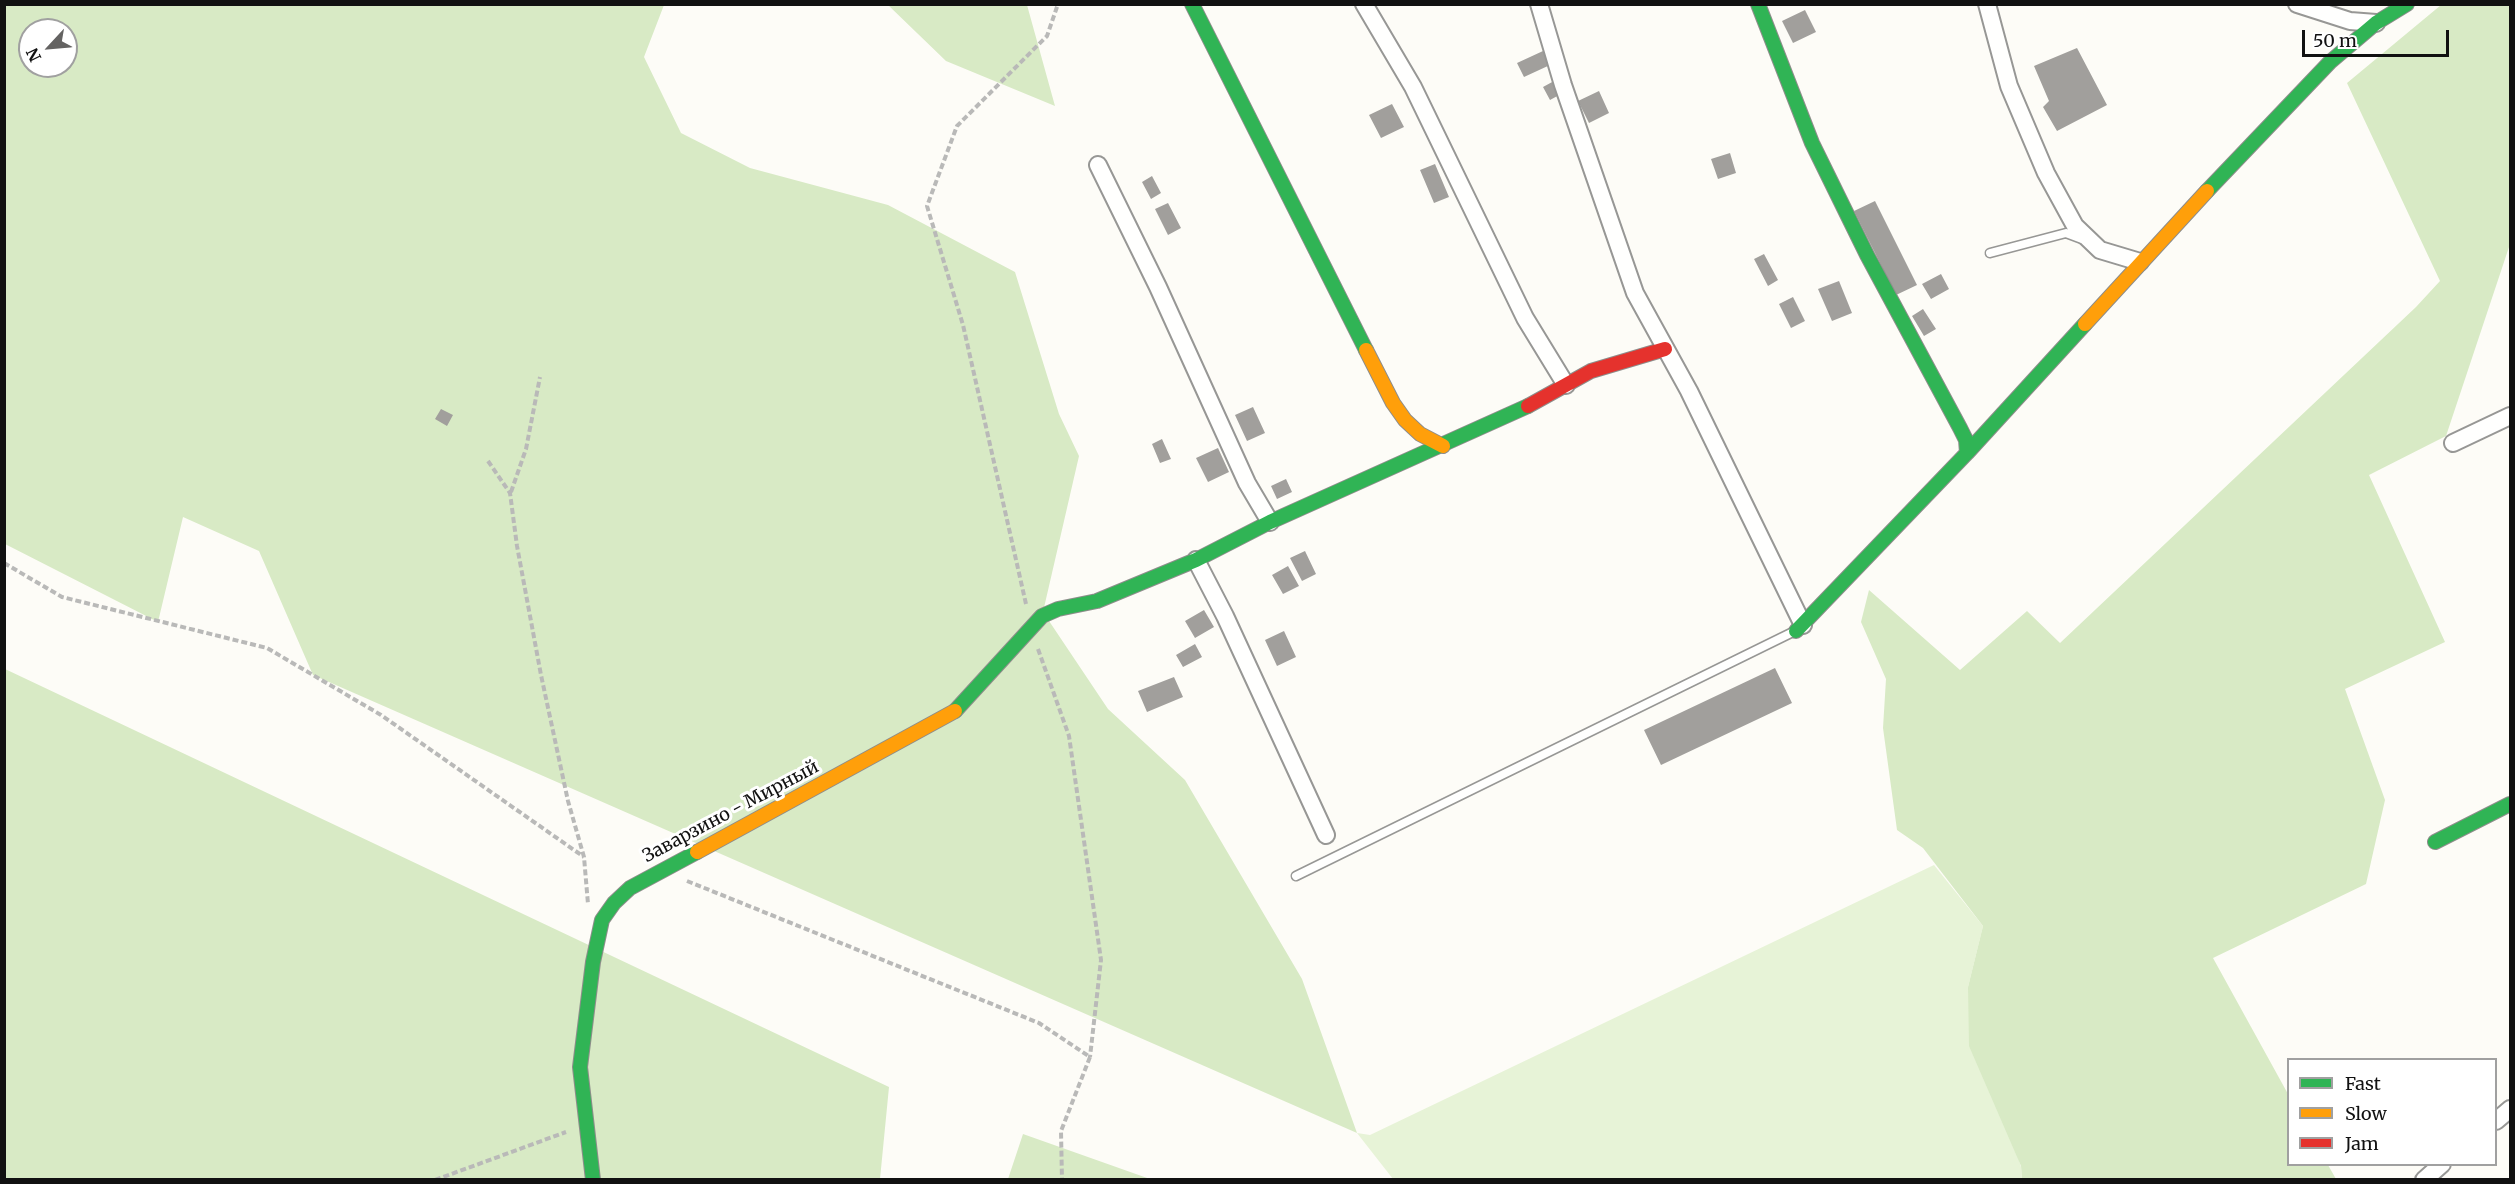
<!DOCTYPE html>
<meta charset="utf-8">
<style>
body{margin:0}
#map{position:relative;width:2515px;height:1184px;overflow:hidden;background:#fdfcf7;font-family:Merriweather,serif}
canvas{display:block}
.frame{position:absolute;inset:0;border:6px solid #111;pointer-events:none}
.legend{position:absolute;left:2287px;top:1058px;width:210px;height:108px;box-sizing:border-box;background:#fff;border:2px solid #a0a0a0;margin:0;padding:8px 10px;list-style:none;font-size:18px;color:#111}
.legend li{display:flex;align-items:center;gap:12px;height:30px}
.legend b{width:30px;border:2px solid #a0a0a0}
.north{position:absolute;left:18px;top:18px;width:60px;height:60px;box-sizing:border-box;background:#fff;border:2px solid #a0a0a0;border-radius:50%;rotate:244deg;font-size:16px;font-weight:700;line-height:24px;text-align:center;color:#111}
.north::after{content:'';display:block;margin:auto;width:21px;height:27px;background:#646362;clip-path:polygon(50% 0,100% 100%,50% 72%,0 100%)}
.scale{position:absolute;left:2302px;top:30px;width:147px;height:27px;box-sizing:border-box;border:3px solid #111;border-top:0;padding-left:8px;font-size:18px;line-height:21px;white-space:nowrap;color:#111;-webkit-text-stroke:4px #fff;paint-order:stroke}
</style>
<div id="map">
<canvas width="2515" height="1184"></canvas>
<div class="frame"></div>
<ul class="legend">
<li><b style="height:8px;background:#30b455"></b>Fast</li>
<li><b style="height:8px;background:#ff9f0a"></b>Slow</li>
<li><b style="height:8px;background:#e5322d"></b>Jam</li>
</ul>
<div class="north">N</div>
<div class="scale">50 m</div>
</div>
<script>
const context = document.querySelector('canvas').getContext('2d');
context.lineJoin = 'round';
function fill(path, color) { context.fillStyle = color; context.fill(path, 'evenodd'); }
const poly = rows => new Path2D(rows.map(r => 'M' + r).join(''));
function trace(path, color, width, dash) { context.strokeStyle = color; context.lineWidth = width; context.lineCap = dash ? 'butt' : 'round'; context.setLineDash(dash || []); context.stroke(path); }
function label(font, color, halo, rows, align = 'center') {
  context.font = font + ' Merriweather,serif'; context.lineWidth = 6; context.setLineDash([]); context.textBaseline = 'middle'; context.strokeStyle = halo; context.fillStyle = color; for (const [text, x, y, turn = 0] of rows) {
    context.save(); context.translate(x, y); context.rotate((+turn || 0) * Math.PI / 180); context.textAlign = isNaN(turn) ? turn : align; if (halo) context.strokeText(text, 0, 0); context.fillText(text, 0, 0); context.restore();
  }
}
fill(poly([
 [1934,865,1983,926,1968,987,2021,1167,2022,1179,1393,1179,1357,1133,1370,1135]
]), '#e7f3d7');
fill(poly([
 [4,5,664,5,644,57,681,133,750,168,888,205,1015,272,1059,414,1079,456,1043,612,1108,709,1185,780,1302,979,1357,1133,313,675,259,551,183,517,158,622,5,544],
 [30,30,66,30,66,66,30,66],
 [888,5,1027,5,1055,106,946,61],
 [2441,5,2510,5,2510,244,2446,436,2369,475,2445,642,2345,689,2385,800,2366,884,2213,958,2288,1094,2288,1164,2328,1165,2336,1179,2022,1179,2021,1166,1969,1046,1968,987,1983,926,1923,848,1897,830,1883,728,1886,679,1861,622,1869,590,1960,670,2027,611,2060,643,2416,307,2440,281,2347,83],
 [5,669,889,1087,880,1179,5,1180],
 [1023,1134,1150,1179,1008,1179]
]), '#d8eac5');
fill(poly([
 [1805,10,1816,32,1793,43,1782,21],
 [2077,48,2107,105,2057,131,2043,107,2049,101,2034,66],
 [1543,51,1550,65,1524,77,1517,63],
 [1554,81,1561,94,1550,100,1543,87],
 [1599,91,1609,113,1589,123,1578,101],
 [1392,104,1404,127,1381,138,1369,115],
 [1730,153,1736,173,1718,179,1711,159],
 [1435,164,1449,197,1434,203,1420,170],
 [1152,176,1161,193,1151,199,1142,182],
 [1875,201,1917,285,1896,295,1854,211],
 [1168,203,1181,228,1168,235,1155,209],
 [1764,254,1778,280,1768,286,1754,259],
 [1941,274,1949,289,1931,299,1922,284],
 [1839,281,1852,313,1832,321,1818,289],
 [1793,297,1805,321,1791,328,1779,304],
 [1923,309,1936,329,1924,336,1912,316],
 [1253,407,1265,433,1247,441,1235,415],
 [441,409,453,415,447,426,435,419],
 [1162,439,1171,459,1160,463,1152,444],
 [1218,448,1229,472,1208,482,1196,458],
 [1286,479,1292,492,1277,499,1271,486],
 [1305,551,1316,574,1302,581,1290,558],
 [1288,566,1299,586,1283,594,1272,575],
 [1204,610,1214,627,1195,638,1185,621],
 [1284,631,1296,657,1277,666,1265,640],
 [1195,644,1202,657,1183,667,1176,655],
 [1775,668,1792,703,1661,765,1644,730],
 [1174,677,1183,697,1147,712,1138,691]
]), '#a19f9c');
const lane = poly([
 [1990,253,2066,233,2082,239],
 [1296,876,1795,631]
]);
const street = poly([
 [1364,4,1413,87,1525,318,1566,385],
 [1539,4,1563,85,1635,293,1689,391,1803,625],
 [1987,4,2009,86,2046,173,2075,226,2100,250,2140,262],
 [2297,4,2350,21,2376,23],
 [1098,165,1158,287,1247,483,1270,522],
 [2453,443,2510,416],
 [1196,560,1225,616,1326,835],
 [2496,1121,2510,1109],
 [2424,1180,2442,1164]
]);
const fast = poly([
 [1192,4,1366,350],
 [1758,4,1812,143,1867,255,1960,428,1966,440,1967,453],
 [2207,191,2330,62,2376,23,2407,4],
 [1796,631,1967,453,2085,324],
 [955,711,1042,616,1058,609,1097,601,1196,560,1270,522,1528,406],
 [2435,842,2510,804],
 [593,1180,580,1067,593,962,602,920,614,903,630,888,697,852]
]);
const slow = poly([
 [2085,324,2207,191],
 [1366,350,1393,403,1405,420,1420,434,1443,446],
 [697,852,955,711]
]);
const jam = poly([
 [1528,406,1591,371,1665,349]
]);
trace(lane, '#979795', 11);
trace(street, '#979795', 20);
trace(fast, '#8e8d8b', 16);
trace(slow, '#8e8d8b', 16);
trace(jam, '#8e8d8b', 16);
trace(poly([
 [488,461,510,493,517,546,541,675,568,801,584,857,588,904],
 [511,492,526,449,540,377],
 [4,563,62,597,267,648,381,715,584,857],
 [1026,604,963,325,927,206,957,126,1047,36,1058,4],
 [1038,649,1069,736,1101,960,1090,1057],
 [687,881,1039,1023,1090,1057,1061,1131,1062,1180],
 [435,1180,566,1132]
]), '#b9b9b8', 4, [6, 3]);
trace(lane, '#fffffe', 8);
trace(street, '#fffffe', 16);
trace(fast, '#30b455', 14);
trace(slow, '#ff9f0a', 14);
trace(jam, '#e5322d', 14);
label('18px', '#111', '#fff', [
 ["Заварзино - Мирный",731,812,-28]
]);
</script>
